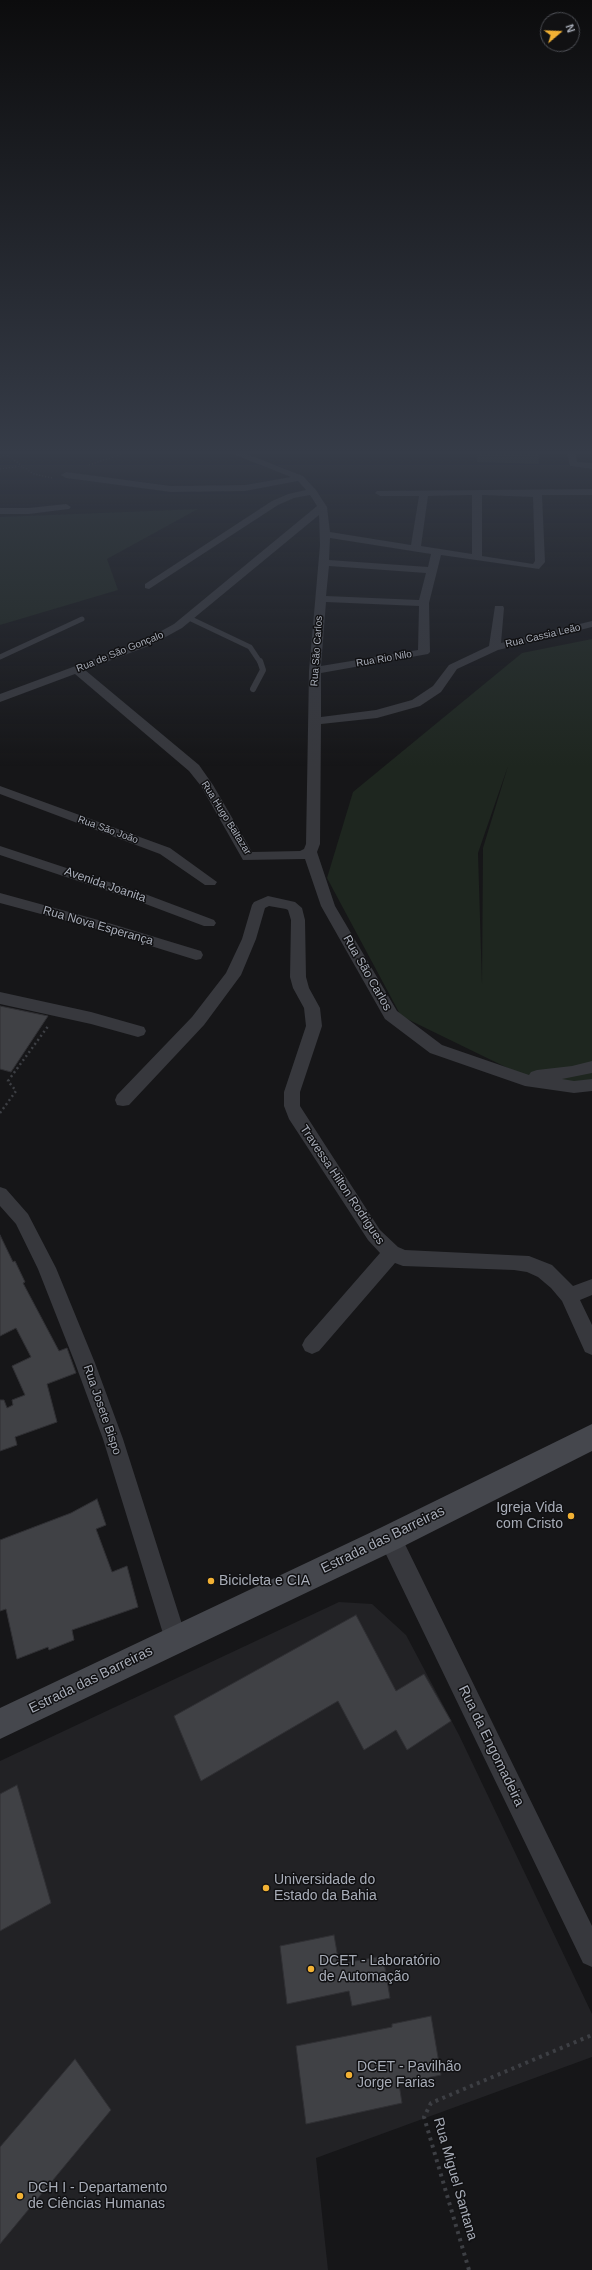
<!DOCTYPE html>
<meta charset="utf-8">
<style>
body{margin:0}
#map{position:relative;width:592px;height:2270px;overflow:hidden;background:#161618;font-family:Arial,sans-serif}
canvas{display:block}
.north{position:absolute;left:540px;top:12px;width:40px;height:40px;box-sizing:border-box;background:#111113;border:1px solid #4d4f55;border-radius:50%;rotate:71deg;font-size:11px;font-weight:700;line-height:16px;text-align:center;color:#a8adb8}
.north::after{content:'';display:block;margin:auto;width:14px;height:18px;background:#f2b134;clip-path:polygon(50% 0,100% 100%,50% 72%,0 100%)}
</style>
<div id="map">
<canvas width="592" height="2270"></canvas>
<div class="north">N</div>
</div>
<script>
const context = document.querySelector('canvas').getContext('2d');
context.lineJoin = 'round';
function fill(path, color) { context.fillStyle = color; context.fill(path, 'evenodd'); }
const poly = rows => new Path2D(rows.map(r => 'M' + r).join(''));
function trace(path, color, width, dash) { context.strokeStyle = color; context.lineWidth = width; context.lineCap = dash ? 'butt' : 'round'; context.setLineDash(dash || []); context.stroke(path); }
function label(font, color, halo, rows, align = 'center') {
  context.font = font + ' Arial,sans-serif'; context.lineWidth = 3; context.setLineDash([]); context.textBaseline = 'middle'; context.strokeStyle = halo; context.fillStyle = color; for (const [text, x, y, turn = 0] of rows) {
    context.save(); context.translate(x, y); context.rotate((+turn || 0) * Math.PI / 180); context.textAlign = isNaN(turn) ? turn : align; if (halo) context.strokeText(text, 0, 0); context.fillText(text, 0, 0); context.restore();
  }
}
fill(poly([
 [339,1602,372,1604,406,1635,459,1735,592,2014,592,2057,316,2158,328,2270,0,2270,0,1761]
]), '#222225');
fill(poly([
 [478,449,538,449,539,464,477,462],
 [198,509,107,559,118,590,0,625,0,517],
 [592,639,592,1086,528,1078,401,1016,327,878,353,792,522,653],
 [508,766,483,848,482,984,478,853]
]), '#1e261f');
const building = poly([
 [0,1006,48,1016,11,1072,0,1069,0,1006],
 [0,1235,13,1262,15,1261,25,1282,23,1283,59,1351,67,1348,76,1373,47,1384,57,1422,15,1437,17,1445,0,1451,0,1400,4,1400,7,1408,13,1405,12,1400,25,1395,12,1366,31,1357,16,1328,0,1336,0,1235],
 [97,1499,106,1525,96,1529,112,1572,127,1566,138,1607,72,1630,74,1640,49,1650,48,1647,17,1659,6,1609,0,1611,0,1540,71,1513,97,1499],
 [356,1615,396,1691,424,1674,451,1721,407,1750,396,1730,364,1750,338,1701,201,1781,174,1716,356,1615],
 [17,1785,51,1903,0,1931,0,1794,17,1785],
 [334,1935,339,1964,383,1956,390,1998,352,2006,349,1991,287,2004,280,1946,334,1935],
 [431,2016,441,2075,399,2084,402,2103,306,2124,296,2046,392,2027,392,2024,431,2016],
 [75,2059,111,2110,0,2244,0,2147,75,2059]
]);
fill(building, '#404145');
trace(building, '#303034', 1);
trace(poly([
 [7,455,21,465],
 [0,457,17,449],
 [89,465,127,452,127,449],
 [0,469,22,466,34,474,52,478]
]), '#3d3f44', 1.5, [1, 2]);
trace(poly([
 [0,1113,16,1091,8,1081,49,1025]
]), '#3d3f44', 2.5, [2, 3]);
trace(poly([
 [469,2270,424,2117,431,2103,592,2035]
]), '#3d3f44', 4, [3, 4.5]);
trace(poly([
 [189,618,250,647,260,662],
 [0,657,82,619]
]), '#37383d', 5);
trace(poly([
 [253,689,263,670,260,661]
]), '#37383d', 6);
fill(poly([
 [220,449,234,449,303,476,316,490,327,507,330,532,411,545,419,496,380,496,375,493,377,491,592,489,592,495,542,495,545,562,539,569,441,555,429,603,430,652,428,654,321,673,321,717,376,710,412,700,433,686,449,665,489,646,495,606,503,606,504,608,501,643,592,621,592,627,498,650,457,669,441,692,420,706,377,718,321,724,320,844,317,852,335,906,397,1011,442,1045,529,1075,531,1072,537,1070,572,1066,592,1061,592,1073,562,1079,574,1081,592,1079,592,1091,574,1093,525,1086,430,1053,385,1019,321,906,305,859,243,860,201,786,189,771,75,674,0,702,0,694,143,641,174,624,317,506,310,495,294,498,278,505,149,589,145,588,145,584,272,501,288,494,306,490,298,481,245,491,171,492,66,478,61,475,66,472,171,486,245,485,291,477,220,449],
 [472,495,472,554,421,546,428,496,472,495],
 [482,495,533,497,535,561,533,564,482,556,482,495],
 [319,515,320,545,309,671,306,844,304,849,300,851,252,852,213,785,199,765,85,670,151,645,182,628,319,515],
 [330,538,431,554,428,567,329,560,330,538],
 [329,566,426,573,419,600,326,596,329,566],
 [326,602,419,606,418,650,321,666,326,602],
 [566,449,575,449,577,462,592,463,592,469,570,466,566,449],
 [66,504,71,507,69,509,29,514,0,514,0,508,29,508,66,504],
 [0,786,170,848,217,882,215,885,205,885,160,854,0,794,0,786],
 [0,846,145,894,214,920,216,923,214,926,204,926,135,900,0,855,0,846],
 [0,893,102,921,201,951,203,955,201,959,196,960,93,928,0,903,0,893],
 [268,896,295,902,302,908,305,920,306,977,309,988,320,1008,322,1026,300,1092,300,1106,380,1230,398,1247,405,1250,529,1256,552,1265,573,1286,592,1279,592,1295,580,1300,592,1325,592,1355,585,1352,562,1301,551,1288,538,1277,527,1272,514,1270,403,1266,395,1263,319,1351,312,1354,305,1351,302,1345,305,1339,380,1253,368,1240,289,1119,284,1106,284,1092,306,1026,304,1008,293,988,290,977,291,920,288,910,286,909,269,906,265,908,256,939,241,975,204,1025,129,1105,123,1106,117,1105,115,1100,117,1095,192,1017,226,973,242,939,252,905,254,902,268,896],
 [0,992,91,1012,144,1027,146,1031,144,1035,138,1037,91,1024,0,1004,0,992],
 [0,1187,6,1189,28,1214,56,1268,95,1363,123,1439,187,1640,184,1648,176,1651,168,1648,165,1640,103,1439,75,1363,38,1269,16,1224,0,1206,0,1187],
 [390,1527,398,1530,592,1926,592,1967,583,1963,382,1546,379,1538,382,1530,390,1527]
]), '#37383d');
fill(poly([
 [592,1424,592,1451,400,1548,0,1739,0,1708,380,1528,592,1424]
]), '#45474d');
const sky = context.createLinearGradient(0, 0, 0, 767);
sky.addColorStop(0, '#0c0c0d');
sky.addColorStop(0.59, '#363c48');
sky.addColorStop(1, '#363c4800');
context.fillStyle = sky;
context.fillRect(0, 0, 592, 767);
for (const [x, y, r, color] of [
 [571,1516,4,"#f2b134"],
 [211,1581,4,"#f2b134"],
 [266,1888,4,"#f2b134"],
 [311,1969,4,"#f2b134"],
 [349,2075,4,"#f2b134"],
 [20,2196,4,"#f2b134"]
]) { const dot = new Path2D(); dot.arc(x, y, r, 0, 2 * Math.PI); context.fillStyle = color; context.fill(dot); trace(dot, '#111113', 1.5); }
label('10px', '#a8adb8', '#111113', [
 ["Rua Cassia Leão",543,636,-13],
 ["Rua São Carlos",317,651,-86],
 ["Rua de São Gonçalo",120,652,-22],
 ["Rua Rio Nilo",384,659,-10],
 ["Rua Hugo Baltazar",226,818,58],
 ["Rua São João",108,830,20]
]);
label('12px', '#a8adb8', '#111113', [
 ["Avenida Joanita",105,885,19],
 ["Rua Nova Esperança",98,926,16],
 ["Rua São Carlos",367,973,60],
 ["Travessa Hilton Rodrigues",342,1185,56],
 ["Rua Josete Bispo",102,1410,71]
]);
label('14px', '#a8adb8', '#111113', [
 ["Igreja Vida",563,1508,"right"],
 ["com Cristo",563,1524,"right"],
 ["Bicicleta e CIA",219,1581],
 ["Universidade do",274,1880],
 ["Estado da Bahia",274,1896],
 ["DCET - Laboratório",319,1961],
 ["de Automação",319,1977],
 ["DCET - Pavilhão",357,2067],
 ["Jorge Farias",357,2083],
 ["DCH I - Departamento",28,2188],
 ["de Ciências Humanas",28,2204]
], 'left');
label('14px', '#a8adb8', '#111113', [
 ["Estrada das Barreiras",383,1540,-26],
 ["Estrada das Barreiras",91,1680,-26],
 ["Rua da Engomadeira",491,1746,64],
 ["Rua Miguel Santana",455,2179,74]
]);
</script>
